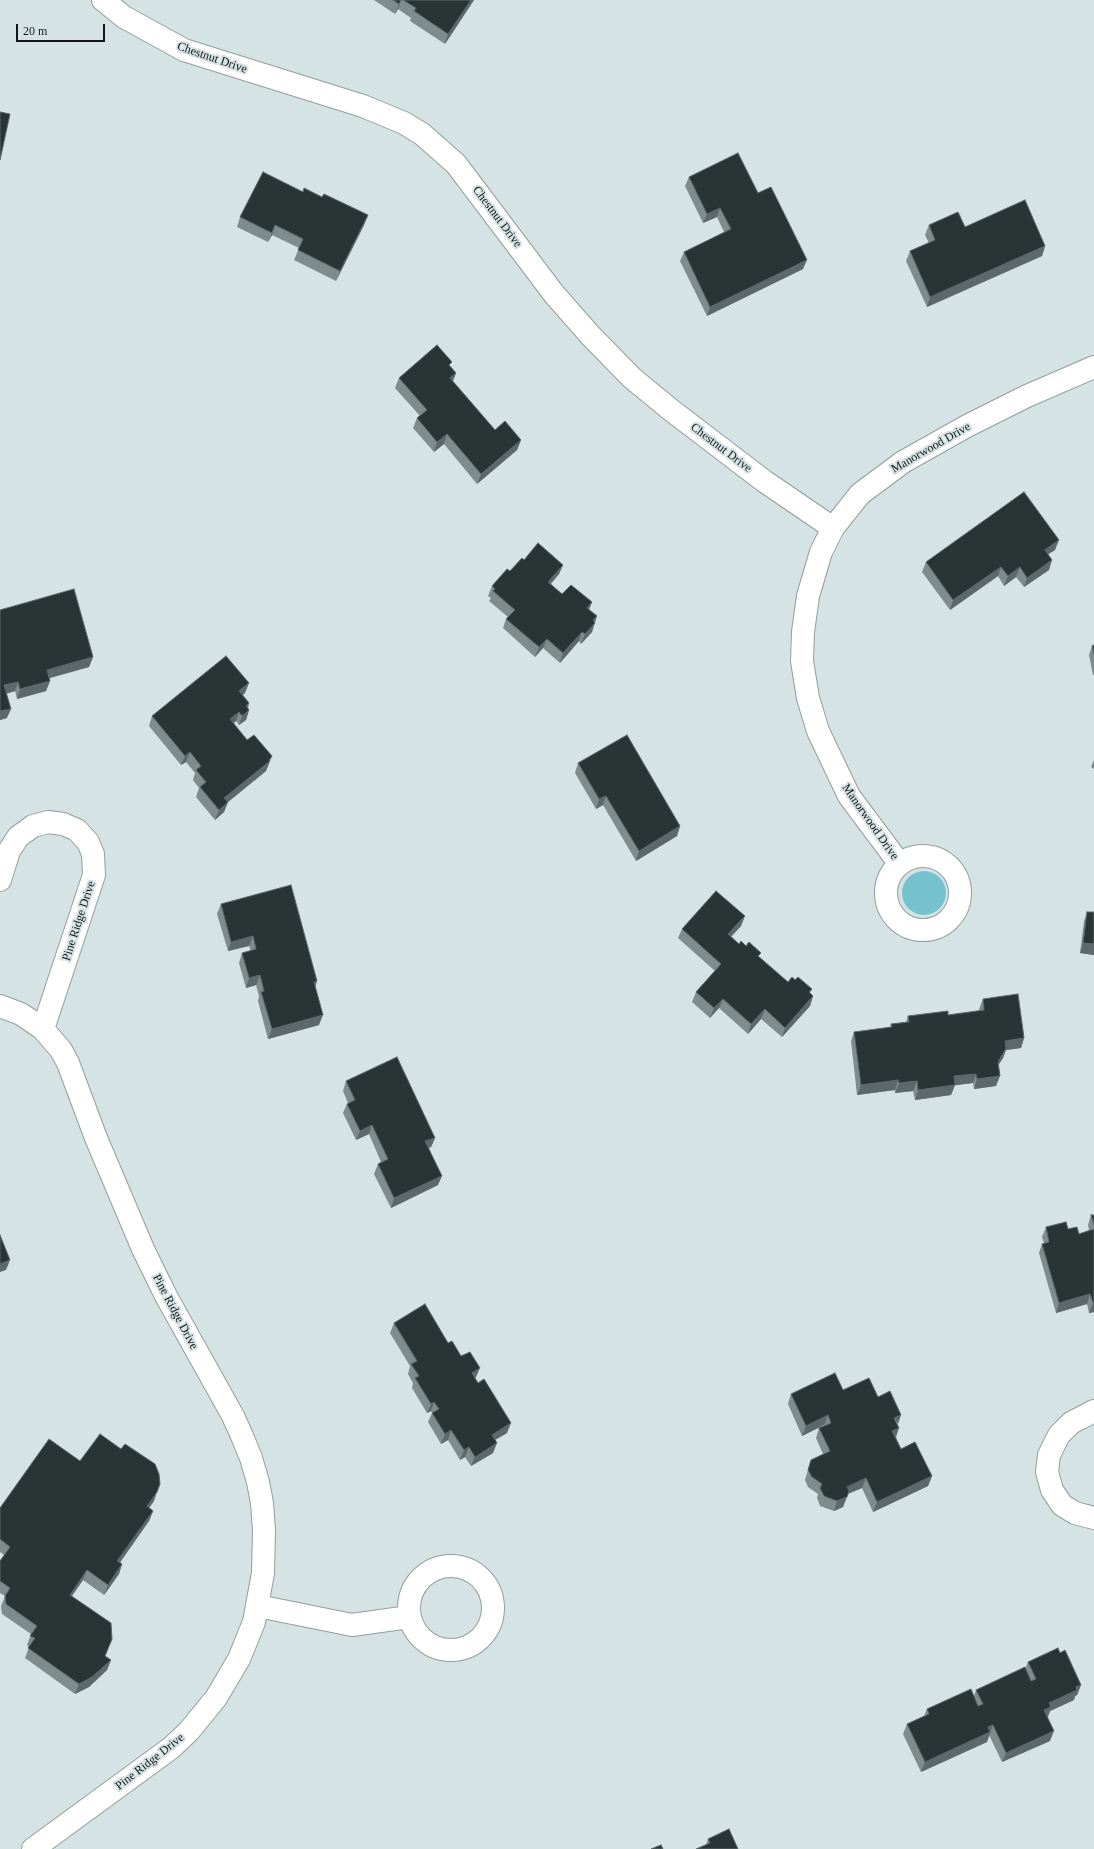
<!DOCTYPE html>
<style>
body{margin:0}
#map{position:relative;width:1094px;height:1849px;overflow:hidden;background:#d5e3e4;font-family:Georgia,serif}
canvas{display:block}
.scale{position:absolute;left:16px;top:24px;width:89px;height:18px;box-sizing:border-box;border:2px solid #131718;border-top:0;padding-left:5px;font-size:12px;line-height:14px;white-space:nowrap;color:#131718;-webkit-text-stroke:3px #d5e3e4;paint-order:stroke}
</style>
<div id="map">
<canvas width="1094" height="1849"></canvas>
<div class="scale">20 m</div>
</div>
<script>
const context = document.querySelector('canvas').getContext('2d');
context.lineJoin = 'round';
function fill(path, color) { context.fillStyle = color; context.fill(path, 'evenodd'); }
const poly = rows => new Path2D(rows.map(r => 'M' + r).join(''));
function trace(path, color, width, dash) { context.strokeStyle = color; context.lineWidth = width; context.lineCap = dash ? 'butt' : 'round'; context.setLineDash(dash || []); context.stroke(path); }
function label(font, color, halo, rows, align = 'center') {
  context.font = font + ' Georgia,serif'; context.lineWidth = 4; context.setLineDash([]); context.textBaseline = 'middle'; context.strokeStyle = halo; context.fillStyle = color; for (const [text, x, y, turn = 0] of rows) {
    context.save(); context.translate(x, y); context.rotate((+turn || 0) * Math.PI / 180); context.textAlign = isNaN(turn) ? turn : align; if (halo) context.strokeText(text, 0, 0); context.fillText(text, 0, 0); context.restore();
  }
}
fill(poly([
 '902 893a22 22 0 1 1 44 0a22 22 0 1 1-44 0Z'
]), '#73c2ce');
const minor = poly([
 [103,0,124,17,184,50,363,106,404,123,422,134,456,164,554,294,590,335,632,378,671,410,764,481,833,528],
 '886 893a37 37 0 1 1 74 0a37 37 0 1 1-74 0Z',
 [899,863,849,796,818,731,808,698,802,661,803,632,808,596,821,552,833,528,860,494,903,462,967,426,1027,396,1094,367],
 [0,880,9,851,18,837,33,826,48,822,63,824,77,830,88,842,93,854,94,875,43,1029],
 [0,1006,21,1014,43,1029,61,1050,68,1063,96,1138,143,1249,166,1296,233,1416,242,1436,251,1458,258,1482,262,1503,264,1530,263,1573,254,1622,239,1659,216,1698,189,1731,171,1748,33,1849],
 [1094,1411,1071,1423,1059,1435,1049,1455,1047,1472,1052,1490,1062,1505,1075,1513,1094,1518],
 '409 1608a42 42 0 1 1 84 0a42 42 0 1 1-84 0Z',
 [258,1606,352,1625,409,1617]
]);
trace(minor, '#929ea0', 24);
trace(minor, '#fff', 22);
fill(poly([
 [374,0,474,0,445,44,410,21,411,18,398,9,395,14],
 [689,177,758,193,803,269,707,316,680,261,684,252,724,232,717,217,703,223,685,186],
 [303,192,322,197,368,215,364,225,336,281,294,260,299,248,272,235,268,242,237,227,240,217],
 [929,225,965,227,1045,246,1042,256,927,307,906,261,910,251,929,243,925,235],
 [450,367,456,373,453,381,495,430,521,440,517,450,477,484,444,444,434,452,413,428,417,418,420,416,395,388,399,378],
 [1055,550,1048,554,1049,570,1024,587,1016,577,1004,586,998,576,950,610,922,572,926,562],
 [524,560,563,565,559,574,551,584,562,594,592,602,589,609,594,622,592,632,581,644,579,641,560,663,543,648,535,657,503,628,506,619,508,617,489,601,491,598,488,596,492,586],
 [0,610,93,657,89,667,49,678,50,681,46,691,17,699,15,691,6,694,7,718,0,720],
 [1094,645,1094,675,1093,675,1089,655,1092,646],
 [245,693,243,695,249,703,248,708,249,710,246,720,239,725,236,721,234,723,268,766,266,771,228,802,224,812,215,820,196,797,199,788,193,780,195,773,186,762,181,765,149,726,152,716],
 [1094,760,1094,769,1091,767],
 [578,763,680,826,677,836,636,861,603,805,596,809,575,773],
 [221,904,317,981,315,987,319,1025,268,1039,258,1001,259,996,256,985,246,988,239,963,242,953,251,951,249,946,228,951,217,914],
 [1087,912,1094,955,1080,953,1084,921],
 [741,926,731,937,739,944,759,957,788,982,795,980,812,989,810,993,813,996,810,1006,782,1037,761,1019,748,1034,719,1008,710,1018,692,1002,696,992,715,971,678,938,682,929],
 [983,999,1024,1038,1021,1048,1006,1050,1003,1058,998,1065,996,1086,974,1089,973,1083,955,1085,951,1095,915,1100,913,1091,895,1093,895,1090,857,1095,851,1041,854,1032,890,1027,891,1024,906,1022,908,1016,948,1015,980,1011,979,1009],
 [346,1081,435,1138,431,1147,429,1148,438,1185,391,1208,374,1174,378,1164,381,1162,369,1134,356,1140,343,1113,347,1104,348,1103,343,1091],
 [1091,1215,1094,1215,1094,1312,1089,1313,1087,1304,1056,1313,1039,1253,1042,1244,1044,1243,1042,1237,1046,1227,1068,1229,1079,1234,1089,1230,1088,1225],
 [394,1323,448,1343,461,1356,476,1377,475,1378,507,1433,495,1440,493,1453,471,1466,465,1457,460,1460,448,1440,441,1444,428,1422,432,1413,431,1411,427,1413,412,1388,413,1383,408,1374,410,1366,390,1333],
 [843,1390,878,1397,897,1424,896,1437,901,1449,932,1476,928,1486,873,1512,862,1488,847,1494,843,1507,834,1511,820,1506,817,1498,818,1494,808,1487,805,1480,811,1460,823,1454,816,1438,819,1428,825,1426,824,1425,802,1436,788,1404,791,1394],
 [80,1461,154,1501,149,1508,153,1511,149,1521,120,1562,122,1564,119,1574,104,1595,83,1580,72,1596,112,1639,105,1656,111,1660,107,1670,89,1687,75,1694,25,1658,29,1647,27,1645,31,1634,2,1614,1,1606,5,1596,0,1593,0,1561,4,1555,0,1552,0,1508],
 [1060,1653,1081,1685,1077,1695,1075,1696,1074,1700,1050,1711,1047,1717,1050,1741,1002,1762,989,1735,987,1742,921,1772,903,1734,907,1724,924,1716,927,1709,974,1696,976,1690,1025,1669,1028,1662],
 [708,1839,738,1849,706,1845]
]), '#7f8c8c');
fill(poly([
 [401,0,398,9,395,14,399,4],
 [471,0,474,0,445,44,448,34],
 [720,208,717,217,703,223,707,214],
 [368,215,364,225,336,281,340,271],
 [275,225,272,235,268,242,272,233],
 [1045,246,1042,256,927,307,930,297],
 [807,260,803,269,707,316,710,307],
 [456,373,452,383,450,378],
 [447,434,444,444,434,452,437,442],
 [521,440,517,450,477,484,481,474],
 [1059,540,1055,550,1041,559,1045,550],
 [1052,560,1049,570,1024,587,1027,578],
 [563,565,559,574,544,591,548,582],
 [1001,567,998,576,950,610,953,600],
 [1020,567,1016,577,1004,586,1008,576],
 [592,602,588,612,587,608],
 [597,616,592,632,581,644,585,634,593,620],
 [582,632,579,641,560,663,563,653],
 [547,639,543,648,535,657,539,647],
 [93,657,89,667,43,680,47,670],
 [50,681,46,691,17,699,20,689],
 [18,682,15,691,1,695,4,685],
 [249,683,245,693,236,700,239,691],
 [249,703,246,713,249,710,246,720,239,725,246,706],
 [11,709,7,718,0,720,0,711],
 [239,712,236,721,227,728,230,719],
 [190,752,186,762,181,765,185,756],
 [272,756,266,771,228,802,224,812,215,820,219,810,224,798],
 [606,796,603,805,596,809,599,799],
 [680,826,677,836,636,861,639,851],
 [745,916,741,926,724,944,728,934],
 [253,936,249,946,228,951,231,942],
 [1083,943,1094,944,1094,955,1080,953],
 [260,975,256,985,246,988,249,978],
 [317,981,314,990,314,982],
 [813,996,810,1006,782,1037,785,1028],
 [723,999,719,1008,710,1018,714,1008],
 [765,1009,761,1019,748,1034,751,1024],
 [323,1015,319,1025,268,1039,272,1029],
 [1024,1038,1021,1048,1006,1050,1003,1058,994,1072,1005,1041],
 [976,1074,973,1083,950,1086,954,1076],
 [1000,1076,996,1086,974,1089,977,1079],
 [898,1080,895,1090,857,1095,861,1085],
 [917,1081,913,1091,895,1093,899,1083],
 [955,1085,951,1095,915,1100,918,1090],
 [372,1125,369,1134,356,1140,360,1131],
 [435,1138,431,1147,422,1151,425,1141],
 [442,1176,438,1185,391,1208,394,1198],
 [10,1260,6,1270,0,1272,0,1264],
 [1090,1294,1087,1304,1056,1313,1059,1303],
 [1093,1303,1094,1303,1094,1312,1089,1313],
 [480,1368,476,1377,468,1383,472,1373],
 [434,1402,431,1411,427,1413,431,1404],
 [828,1415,824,1425,802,1436,806,1426],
 [901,1415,898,1424,894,1418],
 [511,1423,507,1433,488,1444,492,1435],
 [899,1428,896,1437,892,1431],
 [451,1430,448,1440,441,1444,445,1434],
 [497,1443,493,1453,471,1466,475,1457],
 [469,1447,465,1457,460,1460,464,1450],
 [932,1476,928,1486,873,1512,877,1502],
 [866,1478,862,1488,843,1496,847,1487],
 [157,1492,154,1501,143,1516,147,1506],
 [847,1497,843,1507,834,1511,837,1501],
 [153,1511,149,1521,114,1571,117,1561],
 [122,1564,119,1574,104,1595,108,1585],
 [87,1570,83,1580,66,1604,70,1595],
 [111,1660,107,1670,89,1687,75,1694,79,1684],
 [1081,1685,1077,1695,1075,1696,1074,1700,1050,1711,1048,1717,1041,1720,1044,1710,1049,1703,1076,1687],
 [993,1725,987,1742,921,1772,925,1762,988,1727],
 [1054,1731,1050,1741,1002,1762,1006,1753]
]), '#5d686a');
const building = poly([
 [393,0,401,0,399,4,393,0],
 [403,0,471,0,448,34,414,11,416,8,403,0],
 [0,112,10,114,0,160,0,112],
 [738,153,758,193,771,187,807,260,710,307,684,252,731,229,720,208,707,214,689,177,738,153],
 [263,172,303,192,304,188,322,197,324,194,368,215,340,271,298,250,303,239,275,225,272,233,240,217,263,172],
 [1025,200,1045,246,930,297,910,251,935,240,929,225,958,212,965,227,1025,200],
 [437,345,452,362,449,365,456,373,450,378,495,430,505,421,521,440,481,474,447,434,437,442,417,418,427,410,399,378,437,345],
 [1024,492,1059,540,1045,550,1052,560,1027,578,1020,567,1008,576,1001,567,953,600,926,562,1024,492],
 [538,543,563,565,548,582,562,594,571,585,592,602,587,608,597,616,593,620,595,623,585,634,582,632,563,653,547,639,539,647,506,619,515,610,493,591,495,589,492,586,507,569,510,571,522,558,524,560,538,543],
 [74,589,93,657,47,670,50,681,20,689,18,682,4,685,11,709,0,711,0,610,74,589],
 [1094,645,1094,654,1092,646,1094,645],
 [226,656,249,683,239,691,249,703,246,706,249,710,242,716,239,712,230,719,247,740,254,735,272,756,269,760,270,761,224,798,228,802,219,810,200,787,206,782,196,770,201,766,190,752,185,756,152,716,226,656],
 [627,735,680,826,639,851,606,796,599,799,578,763,627,735],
 [291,885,317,981,314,982,323,1015,272,1029,261,992,264,991,260,975,249,978,242,953,256,949,253,936,231,942,221,904,291,885],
 [716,891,745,916,728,934,739,944,741,941,746,946,749,942,761,953,758,956,788,982,792,977,795,980,798,977,812,989,809,992,813,996,785,1028,765,1009,751,1024,723,999,714,1008,696,992,721,964,682,929,716,891],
 [1087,912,1094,912,1094,944,1083,943,1087,912],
 [1018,994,1024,1038,1005,1041,1006,1048,998,1062,1000,1076,977,1079,976,1074,954,1076,955,1085,918,1090,917,1081,899,1083,898,1080,861,1085,854,1032,892,1027,891,1024,909,1022,908,1016,948,1011,948,1015,984,1010,983,999,1018,994],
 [397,1057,435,1138,425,1141,442,1176,394,1198,378,1164,388,1159,372,1125,360,1131,347,1104,355,1100,346,1081,397,1057],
 [1091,1215,1094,1215,1094,1225,1091,1215],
 [1066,1222,1068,1229,1077,1227,1079,1234,1094,1229,1094,1303,1093,1303,1090,1294,1059,1303,1042,1244,1049,1242,1046,1227,1066,1222],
 [0,1235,10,1260,0,1264,0,1235],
 [425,1304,448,1343,452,1341,461,1356,470,1352,480,1368,472,1373,478,1383,484,1379,511,1423,492,1435,497,1443,475,1457,469,1447,464,1450,451,1430,445,1434,432,1413,439,1409,434,1402,431,1404,415,1378,419,1376,411,1364,417,1361,394,1323,425,1304],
 [835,1373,843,1390,869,1378,878,1397,890,1391,901,1415,894,1418,899,1428,892,1431,901,1449,915,1442,932,1476,877,1502,866,1478,847,1487,849,1491,847,1497,837,1501,824,1496,820,1488,822,1484,812,1477,808,1470,811,1460,830,1451,819,1428,831,1423,828,1415,806,1426,791,1394,835,1373],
 [100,1434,121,1449,125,1444,155,1464,159,1474,160,1484,157,1492,147,1506,153,1511,117,1561,122,1564,108,1585,87,1570,70,1595,111,1623,112,1639,105,1656,111,1660,92,1677,79,1684,28,1648,35,1638,30,1636,37,1626,6,1604,5,1596,10,1588,0,1581,0,1561,10,1547,0,1539,0,1508,49,1439,80,1461,100,1434],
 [1058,1648,1060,1653,1065,1650,1081,1685,1076,1687,1077,1690,1049,1703,1051,1707,1044,1710,1054,1731,1006,1753,993,1725,988,1727,990,1732,925,1762,907,1724,929,1714,927,1709,971,1689,978,1706,983,1704,976,1690,1025,1667,1031,1681,1036,1679,1028,1662,1058,1648],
 [729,1829,738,1849,696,1849,710,1843,708,1839,729,1829],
 [661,1845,663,1849,651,1849,661,1845]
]);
fill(building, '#293435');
trace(building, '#5d686a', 1);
label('12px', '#131718', '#d5e3e4', [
 ["Chestnut Drive",212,58,19],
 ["Chestnut Drive",497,217,53],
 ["Chestnut Drive",721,448,37],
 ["Manorwood Drive",931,448,-30],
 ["Manorwood Drive",870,822,55],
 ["Pine Ridge Drive",79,921,-72],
 ["Pine Ridge Drive",175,1312,62],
 ["Pine Ridge Drive",150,1762,-38]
]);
</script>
